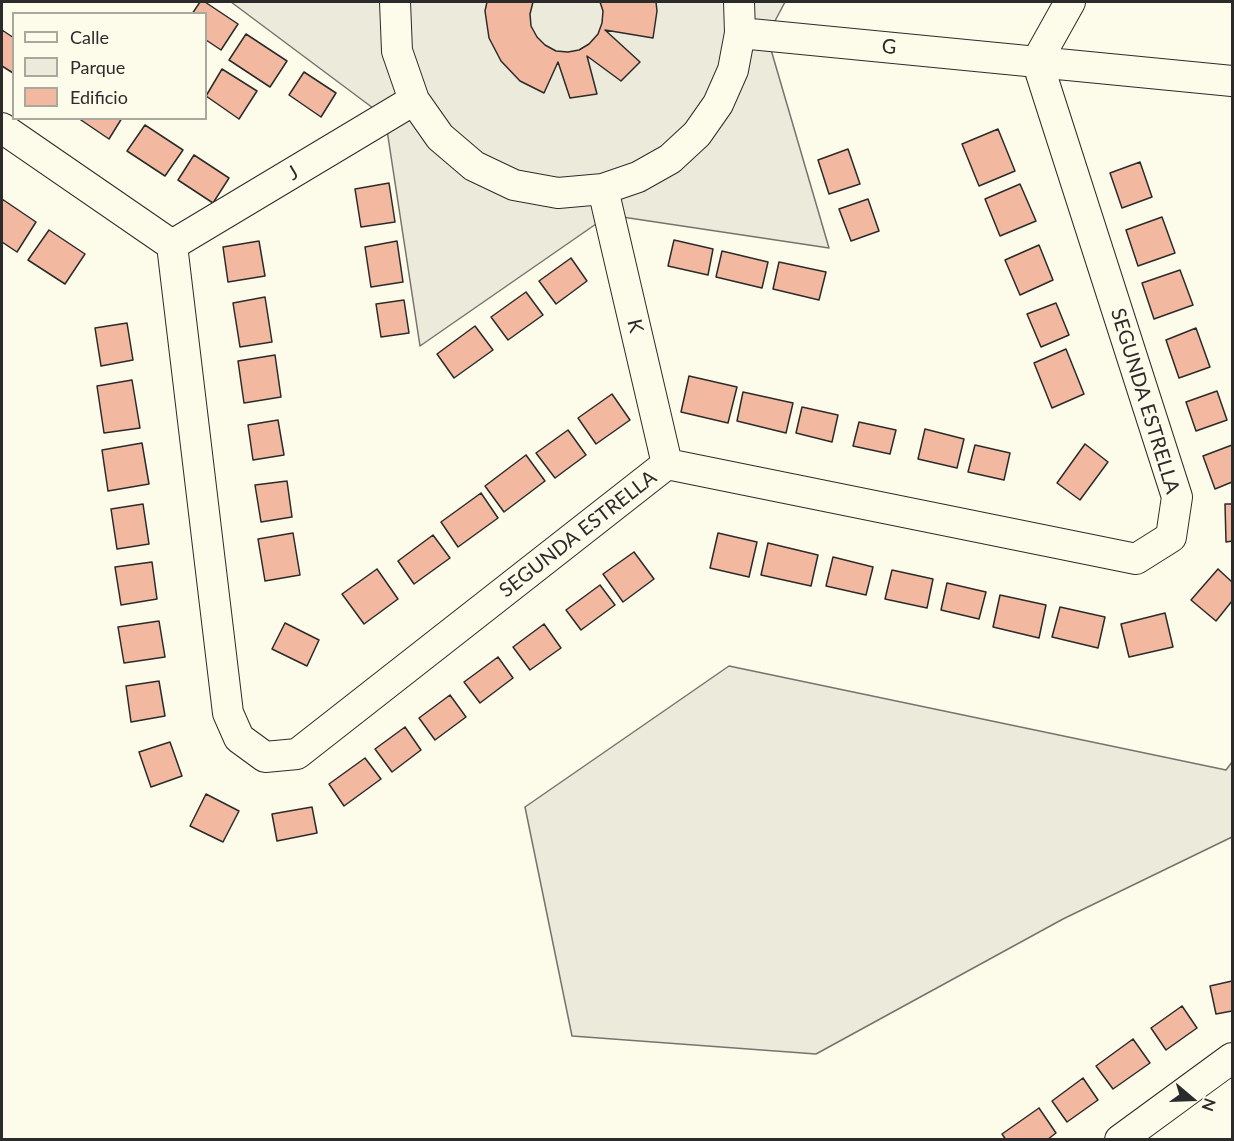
<!DOCTYPE html>
<style>
body{margin:0}
#map{position:relative;width:1234px;height:1141px;overflow:hidden;background:#fdfbea;font-family:Lato,sans-serif}
canvas{display:block}
.frame{position:absolute;inset:0;border:3px solid #2b2b2b;pointer-events:none}
.legend{position:absolute;left:12px;top:12px;width:195px;height:108px;box-sizing:border-box;background:#fdfbea;border:2px solid #a9a89e;margin:0;padding:8px 10px;list-style:none;font-size:18px;color:#2b2b2b}
.legend li{display:flex;align-items:center;gap:12px;height:30px}
.legend b{width:30px;border:2px solid #a9a89e}
.north{position:absolute;left:1162px;top:1069px;width:60px;height:60px;-webkit-text-stroke:4px #fdfbea;paint-order:stroke;rotate:109deg;font-size:16px;font-weight:700;line-height:24px;text-align:center;color:#2b2b2b}
.north::after{content:'';display:block;margin:auto;width:21px;height:27px;background:#2b2b2b;clip-path:polygon(50% 0,100% 100%,50% 72%,0 100%)}
</style>
<div id="map">
<canvas width="1234" height="1141"></canvas>
<div class="frame"></div>
<ul class="legend">
<li><b style="height:8px;background:#fdfbea"></b>Calle</li>
<li><b style="height:16px;background:#ecebdb"></b>Parque</li>
<li><b style="height:16px;background:#f2b8a0"></b>Edificio</li>
</ul>
<div class="north">N</div>
</div>
<script>
const context = document.querySelector('canvas').getContext('2d');
context.lineJoin = 'round';
function fill(path, color) { context.fillStyle = color; context.fill(path, 'evenodd'); }
const poly = rows => new Path2D(rows.map(r => 'M' + r).join(''));
function trace(path, color, width, dash) { context.strokeStyle = color; context.lineWidth = width; context.lineCap = dash ? 'butt' : 'round'; context.setLineDash(dash || []); context.stroke(path); }
function label(font, color, halo, rows, align = 'center') {
  context.font = font + ' Lato,sans-serif'; context.lineWidth = 4.5; context.setLineDash([]); context.textBaseline = 'middle'; context.strokeStyle = halo; context.fillStyle = color; for (const [text, x, y, turn = 0] of rows) {
    context.save(); context.translate(x, y); context.rotate((+turn || 0) * Math.PI / 180); context.textAlign = isNaN(turn) ? turn : align; if (halo) context.strokeText(text, 0, 0); context.fillText(text, 0, 0); context.restore();
  }
}
const green = poly([
 [231,2,785,2,767,36,829,248,609,215,420,346,385,117,231,2],
 [729,666,1226,770,1232,762,1232,837,1063,919,816,1054,572,1036,525,807,729,666]
]);
fill(green, '#ecebdb');
trace(green, '#74746e', 1.5);
const building = poly([
 [200,2,205,2,238,24,221,50,206,40,206,14,192,14,200,2],
 [487,2,533,2,530,14,531,26,537,37,545,45,556,51,568,52,579,50,589,44,598,34,602,23,603,11,600,2,656,2,657,11,653,38,605,30,640,62,621,81,587,56,597,94,570,98,558,62,544,93,520,81,501,61,489,38,485,11,487,2],
 [2,30,14,38,13,73,2,66,2,30],
 [246,34,287,61,270,87,229,60,246,34],
 [222,69,257,91,239,119,206,96,222,69],
 [304,72,336,93,321,117,289,95,304,72],
 [78,118,122,118,109,139,78,118],
 [145,125,183,150,165,176,127,151,145,125],
 [998,129,1015,171,979,186,962,144,998,129],
 [848,149,860,184,829,194,818,160,848,149],
 [194,155,229,178,213,203,178,180,194,155],
 [1140,162,1152,197,1122,208,1110,173,1140,162],
 [389,183,395,222,361,227,355,189,389,183],
 [1020,184,1036,221,1000,236,985,199,1020,184],
 [2,199,36,222,17,252,2,242,2,199],
 [868,199,879,231,851,241,839,209,868,199],
 [1162,217,1175,253,1138,266,1126,230,1162,217],
 [49,230,85,254,65,284,28,260,49,230],
 [674,240,713,249,708,275,668,266,674,240],
 [259,241,265,276,228,282,223,247,259,241],
 [397,241,403,282,371,287,365,247,397,241],
 [1039,245,1053,280,1020,295,1005,260,1039,245],
 [722,251,768,262,762,288,716,277,722,251],
 [571,258,587,281,556,304,539,281,571,258],
 [779,262,826,272,819,300,773,289,779,262],
 [1180,270,1193,305,1154,319,1142,283,1180,270],
 [526,292,543,315,508,340,491,317,526,292],
 [265,297,272,342,240,347,233,303,265,297],
 [404,300,409,333,381,337,376,304,404,300],
 [1056,303,1069,335,1041,347,1027,314,1056,303],
 [127,323,133,360,101,366,95,328,127,323],
 [475,326,493,350,454,378,437,354,475,326],
 [1196,328,1210,367,1179,378,1166,340,1196,328],
 [1066,349,1084,394,1052,408,1034,363,1066,349],
 [275,355,281,397,244,403,238,361,275,355],
 [689,376,737,387,728,423,681,412,689,376],
 [132,380,140,428,104,433,97,386,132,380],
 [1217,391,1227,420,1196,431,1186,402,1217,391],
 [743,392,793,403,786,433,737,421,743,392],
 [612,394,630,420,596,444,578,418,612,394],
 [802,407,838,415,832,442,796,433,802,407],
 [278,420,284,455,253,460,248,425,278,420],
 [859,422,896,430,890,454,853,446,859,422],
 [925,429,964,439,957,468,918,459,925,429],
 [568,430,586,455,555,478,536,453,568,430],
 [142,443,149,484,108,491,102,450,142,443],
 [1085,444,1108,462,1080,500,1057,483,1085,444],
 [975,445,1010,453,1004,480,968,472,975,445],
 [1232,445,1232,482,1215,489,1203,456,1232,445],
 [526,455,545,481,504,512,485,486,526,455],
 [287,481,292,517,261,522,255,485,287,481],
 [481,493,498,518,458,547,441,522,481,493],
 [143,504,149,544,117,549,111,509,143,504],
 [1225,504,1232,504,1232,541,1226,542,1225,504],
 [293,533,300,575,265,581,258,539,293,533],
 [718,533,757,542,749,577,710,568,718,533],
 [433,535,450,558,414,584,398,561,433,535],
 [768,543,818,555,811,586,761,575,768,543],
 [634,552,654,579,623,602,603,574,634,552],
 [833,557,873,567,866,595,826,586,833,557],
 [152,562,157,599,121,605,115,567,152,562],
 [377,569,398,599,364,624,342,594,377,569],
 [1218,569,1232,582,1232,601,1216,621,1191,600,1218,569],
 [892,570,933,579,927,608,885,599,892,570],
 [947,583,986,592,979,619,941,610,947,583],
 [600,585,615,605,581,630,566,610,600,585],
 [1000,595,1046,605,1039,638,993,627,1000,595],
 [1060,607,1105,617,1098,648,1052,637,1060,607],
 [1165,613,1173,647,1129,657,1121,624,1165,613],
 [159,621,165,657,124,663,118,627,159,621],
 [285,623,319,640,307,666,272,649,285,623],
 [544,624,561,648,530,670,513,647,544,624],
 [498,657,513,678,480,703,464,682,498,657],
 [159,681,165,716,131,722,126,686,159,681],
 [450,695,466,717,435,740,419,718,450,695],
 [405,727,421,750,392,772,375,749,405,727],
 [170,742,182,776,151,787,139,752,170,742],
 [365,758,381,779,344,806,329,784,365,758],
 [206,794,239,811,223,842,190,826,206,794],
 [312,807,317,833,277,841,272,814,312,807],
 [1232,981,1232,1011,1216,1014,1210,986,1232,981],
 [1182,1006,1197,1028,1166,1050,1151,1028,1182,1006],
 [1133,1039,1150,1063,1113,1089,1096,1066,1133,1039],
 [1083,1078,1098,1100,1067,1122,1052,1101,1083,1078],
 [1039,1108,1056,1133,1047,1140,1006,1140,1002,1134,1039,1108]
]);
fill(building, '#f2b8a0');
trace(building, '#2b2b2b', 1.5);
const minor = poly([
 [395,2,397,51,414,100,440,137,474,166,514,185,558,193,603,189,638,177,670,159,697,134,718,104,733,70,740,33,739,2],
 [740,33,1232,81],
 [2,128,172,245,228,713,239,738,265,757,297,754,667,464,1136,559,1171,537,1177,497,1037,61,1070,2],
 [603,189,667,464],
 [172,245,414,100],
 [1120,1140,1232,1058]
]);
trace(minor, '#2b2b2b', 32);
trace(minor, '#fdfbea', 30);
label('20px', '#2b2b2b', '#fdfbea', [
 ["G",889,47,5],
 ["J",293,173,-31],
 ["K",635,326,77],
 ["SEGUNDA ESTRELLA",1145,401,73],
 ["SEGUNDA ESTRELLA",578,534,-38]
]);
</script>
